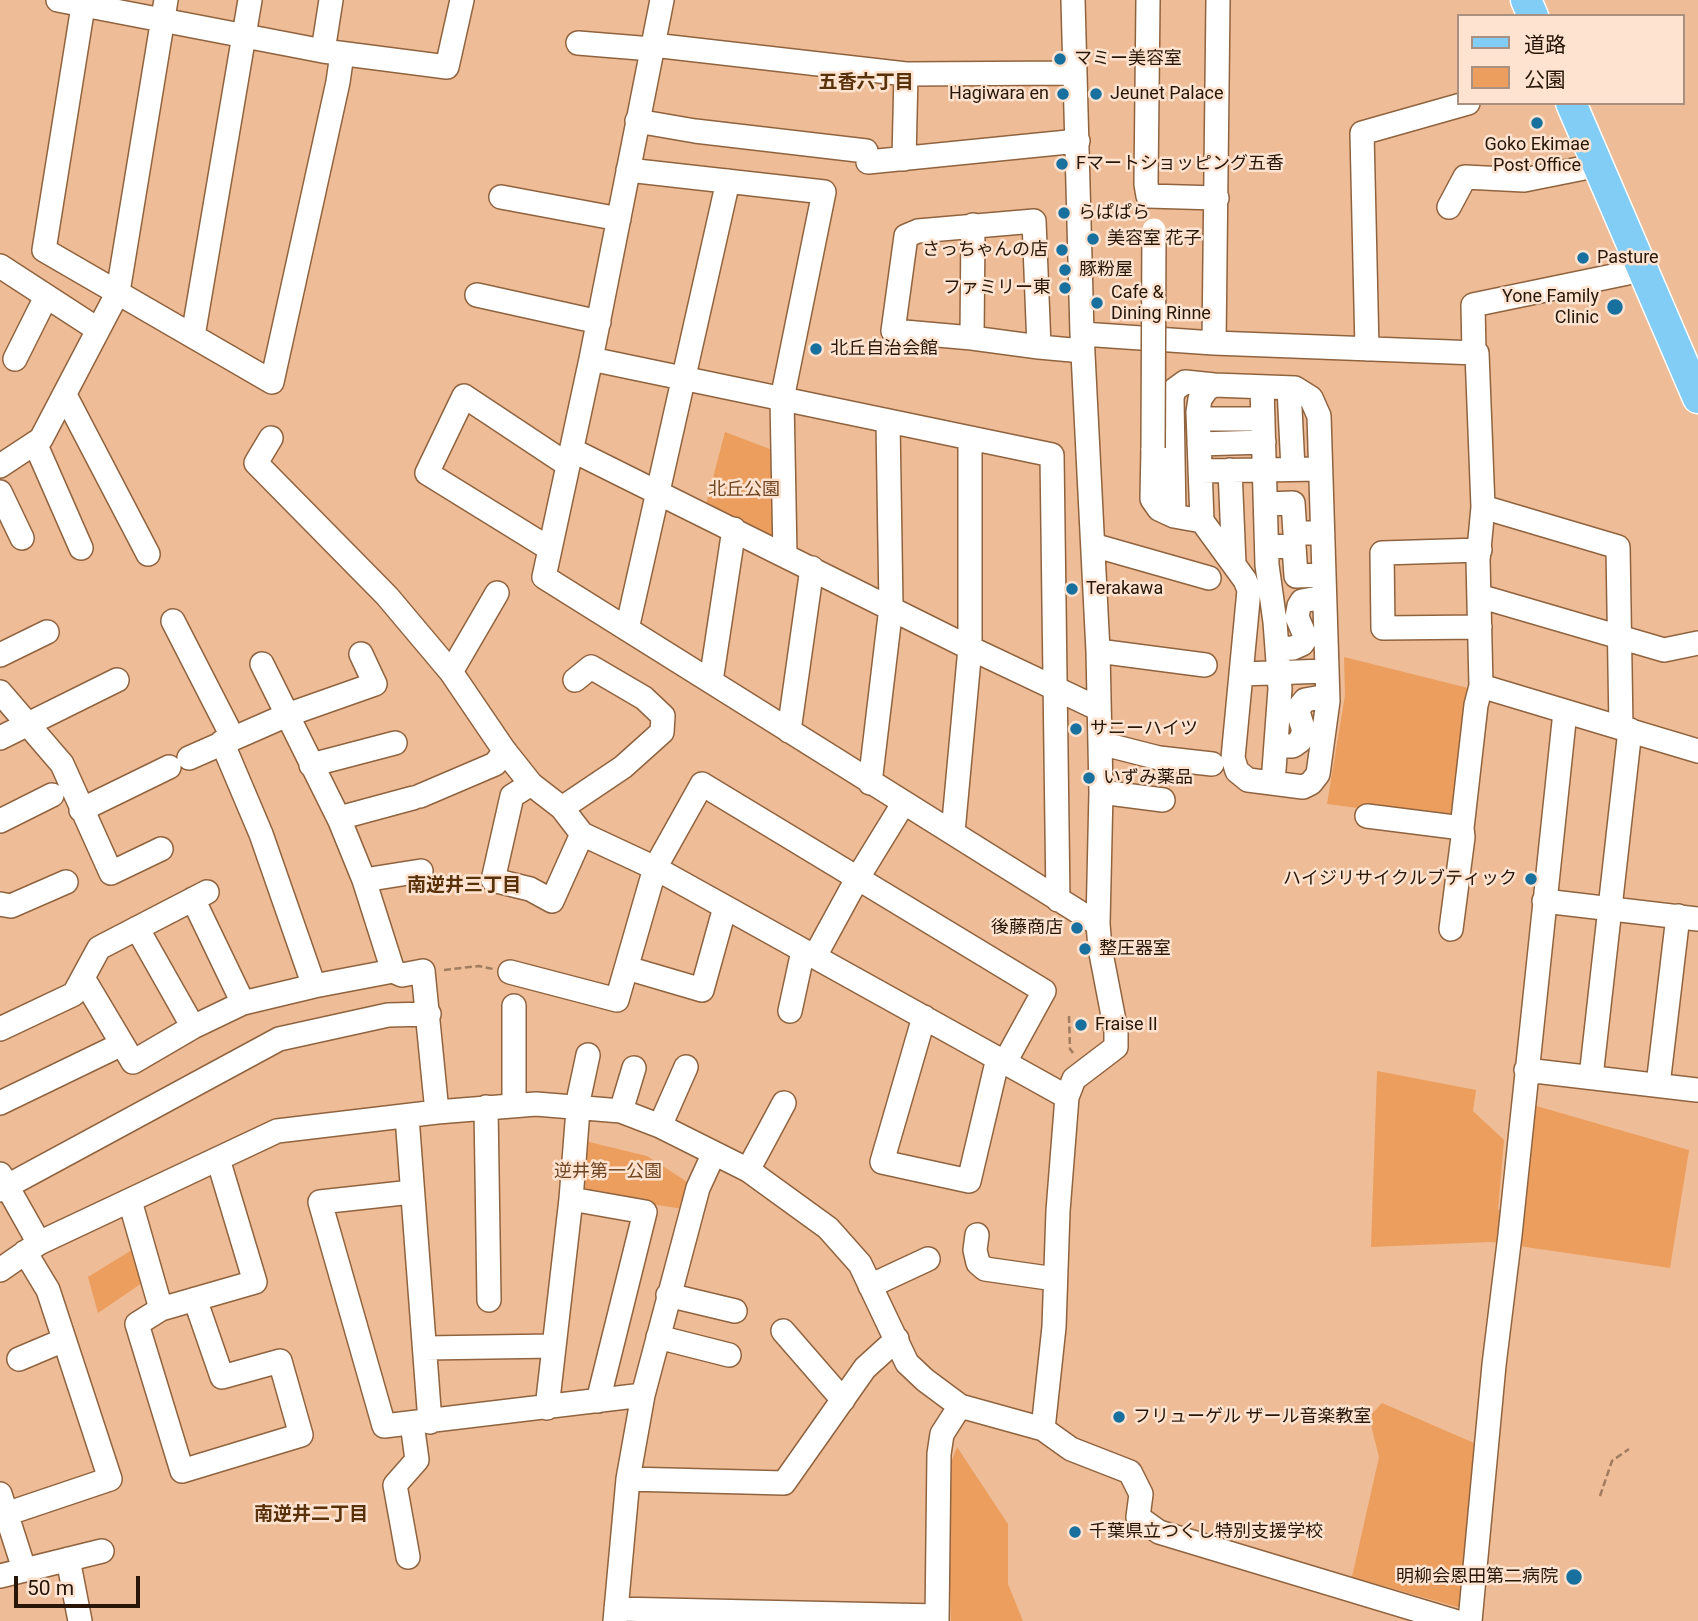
<!DOCTYPE html>
<meta charset="utf-8">
<style>
body{margin:0}
#map{position:relative;width:1698px;height:1621px;overflow:hidden;background:#eebc96;font-family:Roboto,"Noto Sans JP",sans-serif}
canvas{display:block}
.legend{position:absolute;left:1457px;top:14px;width:228px;height:91px;box-sizing:border-box;background:#fde3d0;border:2px solid #a89180;margin:0;padding:9px 12px;list-style:none;font-size:21px;color:#281708}
.legend li{display:flex;align-items:center;gap:14px;height:35px}
.legend b{width:35px;border:2px solid #a89180}
.scale{position:absolute;left:14px;top:1576px;width:126px;height:32px;box-sizing:border-box;border:4px solid #281708;border-top:0;padding-left:9px;font-size:21px;line-height:24px;white-space:nowrap;color:#281708;-webkit-text-stroke:5px #fde3d0;paint-order:stroke}
</style>
<div id="map">
<canvas width="1698" height="1621"></canvas>
<ul class="legend">
<li><b style="height:9px;background:#81cdf6"></b>道路</li>
<li><b style="height:19px;background:#ec9e5e"></b>公園</li>
</ul>
<div class="scale">50 m</div>
</div>
<script>
const context = document.querySelector('canvas').getContext('2d');
context.lineJoin = 'round';
function fill(path, color) { context.fillStyle = color; context.fill(path, 'evenodd'); }
const poly = rows => new Path2D(rows.map(r => 'M' + r).join(''));
function trace(path, color, width, dash) { context.strokeStyle = color; context.lineWidth = width; context.lineCap = dash ? 'butt' : 'round'; context.setLineDash(dash || []); context.stroke(path); }
function label(font, color, halo, rows, align = 'center') {
  context.font = font + ' Roboto,"Noto Sans JP",sans-serif'; context.lineWidth = 5; context.setLineDash([]); context.textBaseline = 'middle'; context.strokeStyle = halo; context.fillStyle = color; for (const [text, x, y, turn = 0] of rows) {
    context.save(); context.translate(x, y); context.rotate((+turn || 0) * Math.PI / 180); context.textAlign = isNaN(turn) ? turn : align; if (halo) context.strokeText(text, 0, 0); context.fillText(text, 0, 0); context.restore();
  }
}
fill(poly([
 [725,432,775,451,779,541,705,508],
 [1344,657,1468,688,1457,821,1327,804,1345,695],
 [1377,1071,1476,1090,1473,1111,1504,1140,1498,1210,1513,1209,1526,1103,1689,1150,1670,1268,1491,1242,1371,1247],
 [585,1141,647,1156,689,1183,683,1209,586,1194,580,1186],
 [135,1248,145,1281,98,1313,88,1277],
 [1382,1403,1474,1443,1461,1608,1352,1577,1379,1457,1369,1417],
 [957,1447,1008,1524,1008,1584,1023,1621,951,1621,947,1473]
]), '#ec9e5e');
const minor = poly([
 [58,0,323,51,447,67,462,0],
 [84,0,44,250,272,382,338,82,342,54],
 [662,0,591,359,544,577,1098,924],
 [1148,0,1146,184,1148,196,1217,198],
 [578,43,652,49],
 [653,45,906,74,1075,73],
 [323,51,331,0],
 [637,121,695,131,866,151],
 [904,159,906,74],
 [868,162,1078,141],
 [628,170,824,192,782,399,785,555],
 [501,197,619,219],
 [1449,207,1465,177,1524,180,1599,165],
 [0,266,97,329],
 [477,295,599,322],
 [1082,334,1214,343,1477,353,1483,507,1478,560,1481,686,1476,705,1462,828,1367,816],
 [193,336,250,0],
 [972,338,973,225],
 [1214,343,1218,0],
 [1039,347,1034,221,918,231,906,236,893,331,972,338,1039,347,1083,351],
 [1367,349,1362,133,1468,103],
 [1474,353,1473,305,1642,270],
 [15,359,46,297],
 [591,359,1052,455,1058,900],
 [1262,387,1267,565,1275,622,1280,689,1273,783],
 [1289,388,1293,469],
 [65,395,148,554],
 [1199,419,1263,419],
 [271,438,256,463,387,596,451,672,504,750,531,784,562,808,582,834,655,868,1067,1097],
 [35,443,81,548],
 [1199,444,1264,442],
 [1153,448,1152,499,1159,509,1174,516,1202,521,1245,580,1249,590,1233,758,1237,771,1248,780,1303,787,1311,783,1318,774,1328,701,1319,416,1311,398,1295,388,1214,385,1207,389,1200,399,1198,412,1202,521],
 [572,450,970,648,1099,709],
 [0,466,41,439,118,292,166,0],
 [1230,470,1234,564],
 [1200,471,1320,469],
 [0,492,22,538],
 [1266,504,1293,503,1295,533,1322,533],
 [1483,507,1618,547,1621,728,1698,751],
 [1174,516,1172,398,1174,390,1185,382,1214,385],
 [1093,545,1209,578],
 [1267,547,1294,546,1296,576,1324,575],
 [550,549,427,473,464,396,568,465],
 [1480,550,1382,553,1383,628,1480,627],
 [1479,596,1664,650,1698,643],
 [173,621,233,738],
 [627,629,728,181],
 [1277,649,1293,648,1302,644,1306,638,1297,617,1299,606,1302,601,1324,597],
 [1098,651,1205,665],
 [0,655,47,632],
 [262,664,340,821,364,880,393,971],
 [451,672,497,593],
 [1241,674,1326,671],
 [711,681,734,529],
 [1481,686,1621,728],
 [0,692,62,764,111,873,161,849],
 [789,731,812,568],
 [0,738,117,680],
 [222,742,261,834,314,986],
 [1100,743,1159,758,1212,764],
 [1276,746,1293,746,1300,741,1304,731,1298,712,1301,705,1305,700,1327,696],
 [189,758,287,715,375,684,361,654],
 [311,765,395,743],
 [870,783,891,607,888,422],
 [531,784,512,796,493,880,530,889,552,901,582,834],
 [1101,792,1163,800],
 [420,796,495,764,505,751],
 [562,808,623,767,662,732,663,716,644,698,591,667,575,680],
 [81,810,169,767],
 [339,818,413,798],
 [0,821,52,795],
 [953,832,970,648,970,438],
 [364,880,421,871],
 [193,899,243,1003],
 [1544,901,1698,919],
 [0,904,11,906,66,882],
 [137,928,193,1027],
 [1451,929,1463,837,1462,828],
 [815,956,857,879,903,804],
 [627,968,702,990,725,907],
 [510,972,617,1000,655,868,702,784,1044,991,1005,1062],
 [83,978,133,1062,193,1027,243,1003,314,986,393,971,402,975,423,971,437,1112],
 [790,1011,803,951],
 [924,1017,882,1162,969,1181,998,1058],
 [0,1029,74,994,99,948,207,892],
 [1526,1070,1697,1090],
 [1591,1077,1630,730],
 [1658,1085,1678,916],
 [0,1103,122,1044],
 [514,1105,514,1006],
 [486,1107,489,1300],
 [621,1111,634,1068],
 [407,1117,430,1422],
 [660,1126,686,1067],
 [748,1170,784,1103],
 [0,1174,39,1243],
 [0,1190,279,1039,388,1015,429,1014],
 [412,1192,320,1202,384,1426,643,1395],
 [571,1199,645,1212,598,1401],
 [130,1201,161,1309,255,1282,218,1159],
 [977,1235,975,1250,978,1263,985,1269,1055,1279],
 [0,1270,39,1243,277,1131,437,1112,536,1104,621,1111,660,1126,748,1170,828,1228,860,1264,907,1363,925,1380,960,1406,1043,1429,1071,1449,1130,1472,1141,1494,1138,1517,1159,1532,1454,1621],
 [870,1286,928,1259],
 [668,1295,735,1311],
 [161,1309,137,1324,182,1471,301,1435,280,1361,222,1377,195,1299],
 [783,1331,843,1400],
 [658,1337,729,1355],
 [425,1348,554,1346],
 [19,1359,64,1340],
 [547,1408,571,1199,579,1097,588,1055],
 [1043,1429,1054,1327,1058,1211,1067,1097,1074,1079,1116,1047,1116,1031,1100,948,1098,924,1101,792,1098,651,1082,334,1073,0],
 [628,1479,784,1483,865,1368,897,1339],
 [0,1494,24,1569],
 [6,1514,110,1479,48,1290,25,1252],
 [408,1557,395,1485,417,1460,412,1423],
 [68,1559,80,1621],
 [0,1576,102,1551],
 [616,1609,937,1616],
 [615,1621,628,1479,643,1395,698,1188,714,1153],
 [937,1621,939,1454,942,1434,960,1406],
 [1470,1621,1494,1365,1510,1235,1565,712]
]);
const major = poly([
 [1526,0,1533,16],
 [1571,103,1698,398]
]);
trace(minor, '#90633f', 26);
trace(major, '#fff', 33);
trace(poly([
 [444,970,479,966,493,969],
 [1069,1016,1070,1049,1073,1053],
 [1600,1496,1612,1461,1629,1449]
]), '#a17c5f', 2.5, [7, 3.5]);
trace(minor, '#fff', 23);
trace(major, '#81cdf6', 30);
const minorBridge = poly([
 [1153,448,1154,230]
]);
trace(minorBridge, '#90633f', 26, []);
trace(minorBridge, '#fff', 23);
for (const [x, y, r, color] of [
 [1060,59,7,"#18709f"],
 [1063,94,7,"#18709f"],
 [1096,94,7,"#18709f"],
 [1537,123,7,"#18709f"],
 [1062,164,7,"#18709f"],
 [1064,213,7,"#18709f"],
 [1093,239,7,"#18709f"],
 [1062,250,7,"#18709f"],
 [1583,258,7,"#18709f"],
 [1065,270,7,"#18709f"],
 [1065,288,7,"#18709f"],
 [1097,303,7,"#18709f"],
 [1615,307,9,"#18709f"],
 [816,349,7,"#18709f"],
 [1072,589,7,"#18709f"],
 [1076,729,7,"#18709f"],
 [1089,778,7,"#18709f"],
 [1531,879,7,"#18709f"],
 [1077,928,7,"#18709f"],
 [1085,949,7,"#18709f"],
 [1081,1025,7,"#18709f"],
 [1119,1417,7,"#18709f"],
 [1075,1532,7,"#18709f"],
 [1574,1577,9,"#18709f"]
]) { const dot = new Path2D(); dot.arc(x, y, r, 0, 2 * Math.PI); context.fillStyle = color; context.fill(dot); trace(dot, '#fde3d0', 2.5); }
label('18px', '#281708', '#fde3d0', [
 ["マミー美容室",1074,59],
 ["Hagiwara en",1049,94,"right"],
 ["Jeunet Palace",1110,94],
 ["Goko Ekimae",1537,145,"center"],
 ["Post Office",1537,166,"center"],
 ["Fマートショッピング五香",1076,164],
 ["らぱぱら",1078,213],
 ["美容室 花子",1107,239],
 ["さっちゃんの店",1048,250,"right"],
 ["Pasture",1597,258],
 ["豚粉屋",1079,270],
 ["ファミリー東",1051,288,"right"],
 ["Cafe &",1111,293],
 ["Dining Rinne",1111,314],
 ["Yone Family",1599,297,"right"],
 ["Clinic",1599,318,"right"],
 ["北丘自治会館",830,349],
 ["Terakawa",1086,589],
 ["サニーハイツ",1090,729],
 ["いずみ薬品",1103,778],
 ["ハイジリサイクルブティック",1517,879,"right"],
 ["後藤商店",1063,928,"right"],
 ["整圧器室",1099,949],
 ["Fraise II",1095,1025],
 ["フリューゲル ザール音楽教室",1133,1417],
 ["千葉県立つくし特別支援学校",1089,1532],
 ["明柳会恩田第二病院",1558,1577,"right"]
], 'left');
label('18px', '#704521', '#fde3d0', [
 ["北丘公園",744,490],
 ["逆井第一公園",608,1172]
]);
label('bold 19px', '#59310a', '#fde3d0', [
 ["五香六丁目",866,83],
 ["南逆井三丁目",464,886],
 ["南逆井二丁目",311,1515]
]);
</script>
